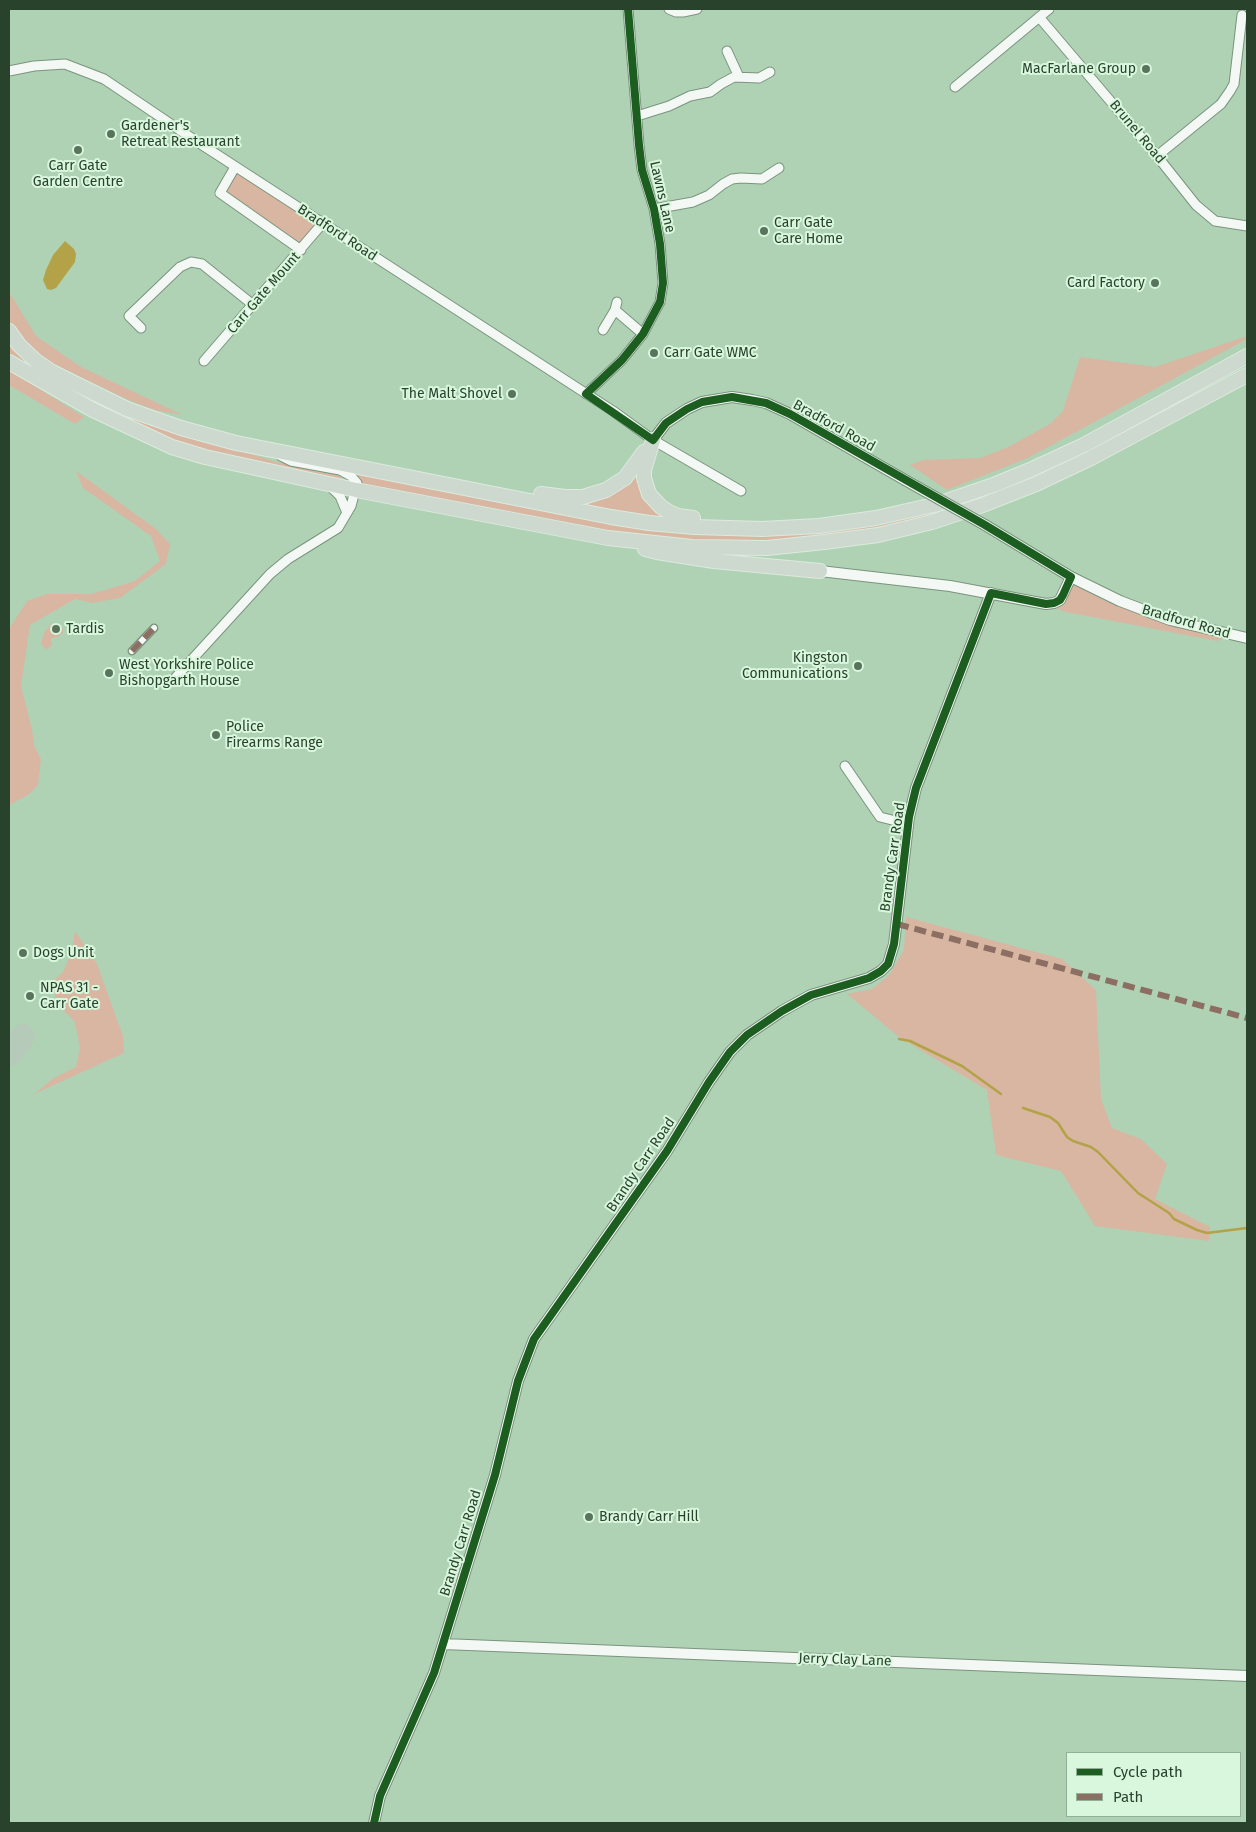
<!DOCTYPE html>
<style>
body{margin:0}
#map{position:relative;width:1256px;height:1832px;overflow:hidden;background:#b0d2b4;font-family:"Fira Sans",sans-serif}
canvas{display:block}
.frame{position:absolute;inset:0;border:10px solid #29422c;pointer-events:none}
.legend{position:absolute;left:1066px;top:1752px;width:175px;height:65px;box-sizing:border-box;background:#d9f7dc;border:1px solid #93af96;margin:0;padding:6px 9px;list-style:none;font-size:15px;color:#29422c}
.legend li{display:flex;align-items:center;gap:10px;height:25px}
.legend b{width:25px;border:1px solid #93af96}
</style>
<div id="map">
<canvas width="1256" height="1832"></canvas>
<div class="frame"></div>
<ul class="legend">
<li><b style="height:6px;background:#1b5e20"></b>Cycle path</li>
<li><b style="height:6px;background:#8d6e63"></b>Path</li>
</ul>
</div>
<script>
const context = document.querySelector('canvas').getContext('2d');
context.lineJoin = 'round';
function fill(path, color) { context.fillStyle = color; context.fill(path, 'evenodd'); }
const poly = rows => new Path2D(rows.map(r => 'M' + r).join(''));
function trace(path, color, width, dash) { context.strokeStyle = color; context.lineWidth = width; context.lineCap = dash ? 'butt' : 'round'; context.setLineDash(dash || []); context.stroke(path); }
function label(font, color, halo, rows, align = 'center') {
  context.font = font + ' "Fira Sans",sans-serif'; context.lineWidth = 4; context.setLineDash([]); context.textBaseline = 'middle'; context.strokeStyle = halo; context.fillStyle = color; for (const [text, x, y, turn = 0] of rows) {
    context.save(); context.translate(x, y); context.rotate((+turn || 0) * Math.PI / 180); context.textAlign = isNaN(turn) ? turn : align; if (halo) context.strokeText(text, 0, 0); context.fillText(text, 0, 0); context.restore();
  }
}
fill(poly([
 [235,167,322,224,301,250,220,193],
 [9,292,36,336,81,367,183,415,154,410,124,398,42,358,17,334,9,322],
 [1247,336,1247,339,1028,458,947,490,910,465,923,460,980,458,1008,447,1050,424,1063,411,1080,357,1155,367],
 [9,340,32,364,245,452,276,462,342,475,339,480,188,447,153,433,50,379,9,353],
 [9,370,41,390,84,417,75,424,9,385],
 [76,471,156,529,170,544,166,564,120,598,92,603,75,599,30,625,21,686,32,729,34,745,41,759,38,785,28,795,9,805,9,629,27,601,46,594,92,594,135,581,160,561,151,536,83,488],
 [354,473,700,532,934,511,938,515,884,528,788,542,752,542,675,539,582,528,361,484],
 [636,476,662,517,610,510,588,505,589,502,610,495],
 [1071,577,1120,601,1231,635,1217,641,1066,612,1046,604,1054,603],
 [56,623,63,628,63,632,58,637,51,638,52,645,48,649,46,649,41,644,44,633,50,625],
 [906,917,1062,959,1096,990,1101,1099,1112,1128,1141,1139,1167,1164,1155,1199,1210,1227,1209,1241,1095,1226,1061,1171,996,1155,987,1090,899,1037,847,994,872,989,889,975,904,950],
 [75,931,97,964,123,1036,124,1053,34,1094,54,1078,76,1067,80,1048,75,1022,56,1003,53,981,63,972,72,951]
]), '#d8b6a2');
fill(poly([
 [65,241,74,249,76,254,75,262,56,288,51,290,47,289,43,280,46,270,53,255]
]), '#b3a248');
trace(poly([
 [899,1039,910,1041,962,1066,1001,1094],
 [1023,1108,1050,1117,1058,1123,1067,1137,1073,1141,1091,1147,1098,1152,1138,1193,1169,1213,1174,1219,1197,1230,1207,1233,1247,1228]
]), '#b3a248', 2.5);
trace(poly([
 [11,1054,23,1036]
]), '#b5cab8', 24);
const pedestrian = poly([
 [132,651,154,628]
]);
const minor = poly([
 [669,9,676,12,683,12,697,9],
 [1039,17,1157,156,1196,205,1215,221,1247,226],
 [727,51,739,77],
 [9,71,34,66,65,64,104,79,196,141,613,411,653,440,741,491],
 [955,87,1049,9],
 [637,116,669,106,690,96,710,92,721,84,734,77,759,78,770,72],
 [1157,156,1221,104,1230,91,1234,84,1242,15],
 [235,167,220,193,301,250],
 [654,209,693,202,709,195,723,184,732,179,741,178,762,179,779,168],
 [615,310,643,334],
 [141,328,129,316,180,267,191,262,202,264,252,304],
 [603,330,615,310,617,302],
 [204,361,322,224],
 [586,394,622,360,643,334,660,302,663,283,660,244,654,209,642,170,639,145,628,9],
 [330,486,340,496,347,513],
 [176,677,270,574,288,559,338,528,351,506,357,483,351,476,340,470,291,461,281,456],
 [845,766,880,817,908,824]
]);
const tertiary = poly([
 [653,440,666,423,687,409,702,402,732,397,752,400,766,403,790,414,905,480],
 [985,525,1071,577,1120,601,1170,620,1247,638],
 [820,571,950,586,1046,604,1054,603,1060,600,1071,577],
 [443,1644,1247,1676],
 [374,1823,380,1796,434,1673,495,1475,518,1381,534,1339,667,1151,709,1082,730,1052,747,1035,782,1011,811,995,869,978,881,971,888,964,894,944,909,817,916,788,991,593]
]);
const trunk = poly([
 [9,331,19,345,36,361,52,372,72,382,127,409,181,428,236,443,611,517,649,523,694,527,762,529,819,526,876,518,938,504,996,484,1030,470,1084,445,1247,356],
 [9,362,93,410,172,447,205,457,356,490,608,538,692,547,767,548,824,542,878,535,932,522,980,506,1036,484,1091,458,1247,375],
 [653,440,644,470,644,478,649,494,661,507,669,512,678,516,693,518],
 [541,494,565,497,583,497,606,490,625,478,644,452],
 [645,549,657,552,714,561,820,571]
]);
trace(pedestrian, '#7a947e', 9);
trace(minor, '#7a947e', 11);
trace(tertiary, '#7a947e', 12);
trace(trunk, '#dbebdd', 16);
trace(pedestrian, '#f3f8f4', 6);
trace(minor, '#f3f8f4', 9);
trace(tertiary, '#f3f8f4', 10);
trace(trunk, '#cdd8cf', 14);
const tertiaryBridge = poly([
 [905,480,985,525]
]);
trace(tertiaryBridge, '#7a947e', 12, []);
trace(tertiaryBridge, '#f3f8f4', 10);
trace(poly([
 [132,651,154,628],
 [897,924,1247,1018]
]), '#8d6e63', 6, [12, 6]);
trace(poly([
 [374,1823,380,1796,434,1673,495,1475,518,1381,534,1339,667,1151,709,1082,730,1052,747,1035,782,1011,811,995,869,978,881,971,888,964,894,944,909,817,916,788,991,593,1046,604,1054,603,1060,600,1063,595,1071,577,985,525,790,414,766,403,732,397,702,402,687,409,666,423,653,440,586,394,622,360,643,334,660,302,663,283,660,244,654,209,642,170,639,145,628,9]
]), '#1b5e20', 8);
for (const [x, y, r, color] of [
 [1146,69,5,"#58745c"],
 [111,134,5,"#58745c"],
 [78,150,5,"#58745c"],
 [764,231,5,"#58745c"],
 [1155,283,5,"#58745c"],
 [654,353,5,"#58745c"],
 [512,394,5,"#58745c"],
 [56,629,5,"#58745c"],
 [858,666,5,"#58745c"],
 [109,673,5,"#58745c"],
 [216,735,5,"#58745c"],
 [23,953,5,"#58745c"],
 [30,996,5,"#58745c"],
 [589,1517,5,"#58745c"]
]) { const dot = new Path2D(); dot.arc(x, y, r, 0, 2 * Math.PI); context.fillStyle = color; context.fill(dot); trace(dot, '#d9f7dc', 2); }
label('14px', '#29422c', '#d9f7dc', [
 ["MacFarlane Group",1136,69,"right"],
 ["Gardener's",121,126],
 ["Retreat Restaurant",121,142],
 ["Carr Gate",78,166,"center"],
 ["Garden Centre",78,182,"center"],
 ["Carr Gate",774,223],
 ["Care Home",774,239],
 ["Card Factory",1145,283,"right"],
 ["Carr Gate WMC",664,353],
 ["The Malt Shovel",502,394,"right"],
 ["Tardis",66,629],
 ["Kingston",848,658,"right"],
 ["Communications",848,674,"right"],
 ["West Yorkshire Police",119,665],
 ["Bishopgarth House",119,681],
 ["Police",226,727],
 ["Firearms Range",226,743],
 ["Dogs Unit",33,953],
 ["NPAS 31 -",40,988],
 ["Carr Gate",40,1004],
 ["Brandy Carr Hill",599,1517]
], 'left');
label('14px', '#29422c', '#d9f7dc', [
 ["Brunel Road",1137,132,50],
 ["Lawns Lane",662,197,77],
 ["Bradford Road",337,233,33],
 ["Carr Gate Mount",264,293,-49],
 ["Bradford Road",834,426,29],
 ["Bradford Road",1186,622,16],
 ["Brandy Carr Road",893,857,-82],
 ["Brandy Carr Road",641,1165,-56],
 ["Brandy Carr Road",461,1543,-73],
 ["Jerry Clay Lane",845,1660,2]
]);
</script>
